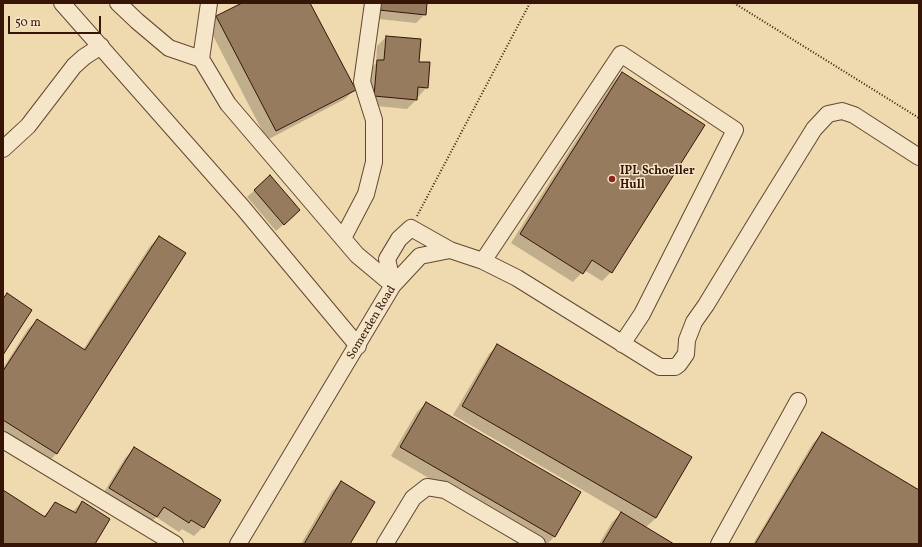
<!DOCTYPE html>
<style>
body{margin:0}
#map{position:relative;width:922px;height:547px;overflow:hidden;background:#efd9ae;font-family:Vollkorn,serif}
canvas{display:block}
.frame{position:absolute;inset:0;border:4px solid #361507;pointer-events:none}
.scale{position:absolute;left:8px;top:16px;width:93px;height:18px;box-sizing:border-box;border:2px solid #361507;border-top:0;padding-left:5px;font-size:12px;line-height:14px;white-space:nowrap;color:#361507;-webkit-text-stroke:3px #f5e6ca;paint-order:stroke}
</style>
<div id="map">
<canvas width="922" height="547"></canvas>
<div class="frame"></div>
<div class="scale">50 m</div>
</div>
<script>
const context = document.querySelector('canvas').getContext('2d');
context.lineJoin = 'round';
function fill(path, color) { context.fillStyle = color; context.fill(path, 'evenodd'); }
const poly = rows => new Path2D(rows.map(r => 'M' + r).join(''));
function trace(path, color, width, dash) { context.strokeStyle = color; context.lineWidth = width; context.lineCap = dash ? 'butt' : 'round'; context.setLineDash(dash || []); context.stroke(path); }
function label(font, color, halo, rows, align = 'center') {
  context.font = font + ' Vollkorn,serif'; context.lineWidth = 3; context.setLineDash([]); context.textBaseline = 'middle'; context.strokeStyle = halo; context.fillStyle = color; for (const [text, x, y, turn = 0] of rows) {
    context.save(); context.translate(x, y); context.rotate((+turn || 0) * Math.PI / 180); context.textAlign = isNaN(turn) ? turn : align; if (halo) context.strokeText(text, 0, 0); context.fillText(text, 0, 0); context.restore();
  }
}
fill(poly([
 [244,3,309,3,354,90,345,99,267,140,208,26,217,17],
 [372,3,426,3,425,14,416,23,370,18],
 [386,37,418,63,427,87,418,97,416,96,416,100,407,109,366,105,369,70,376,63,377,46],
 [622,73,611,272,602,281,584,270,573,282,511,243,613,82],
 [270,177,292,217,276,231,247,197],
 [159,237,56,454,47,463,3,435,3,368,28,329,37,320,83,350,150,246],
 [498,345,656,518,645,528,672,544,599,544,612,522,622,513,453,415,489,354],
 [426,403,554,537,547,544,542,544,391,456,417,412],
 [822,434,919,491,919,544,753,544,813,443],
 [134,449,203,527,194,536,182,529,179,532,156,517,148,526,101,497,125,458],
 [341,482,349,544,301,544,332,491],
 [3,492,43,517,55,504,73,511,82,502,93,544,3,544]
]), '#0003');
const building = poly([
 [242,3,310,3,356,90,276,131,216,16,242,3],
 [379,3,427,3,426,15,379,10,379,3],
 [386,36,421,39,419,62,430,62,428,88,418,87,417,100,374,96,377,60,384,60,386,36],
 [622,72,705,125,612,273,592,260,583,274,520,234,622,72],
 [270,175,300,210,284,225,254,190,270,175],
 [159,236,186,253,57,454,3,420,3,371,37,319,85,350,159,236],
 [7,293,32,310,3,355,3,299,7,293],
 [497,344,692,457,656,518,462,406,497,344],
 [426,402,581,492,555,537,400,447,426,402],
 [822,432,919,490,919,544,755,544,822,432],
 [134,447,221,500,204,528,191,520,189,523,164,507,157,517,109,488,134,447],
 [341,481,375,502,350,544,304,544,341,481],
 [3,490,45,517,55,502,76,513,82,501,110,519,95,544,3,544,3,490],
 [621,512,674,544,602,544,621,512]
]);
fill(building, '#967b5e');
trace(building, '#361507', 1);
const minor = poly([
 [62,3,243,208,358,346],
 [118,3,137,21,169,48,201,59],
 [209,3,201,59,228,104,357,255,393,285],
 [3,149,28,126,74,66,84,57,101,46],
 [343,238,366,194,374,162,374,120,362,82,373,3],
 [483,261,621,54,735,130,642,314,622,344],
 [393,285,387,259,399,239,411,228,450,250],
 [3,440,175,544],
 [238,544,393,285,420,256,450,250,483,261,517,278,660,367,675,367,679,364,686,354,687,340,694,322,706,305,765,208,814,129,828,114,842,111,854,115,919,157],
 [385,544,413,498,427,487,445,490,537,544],
 [719,544,798,401]
]);
trace(minor, '#644631', 18);
trace(poly([
 [734,3,919,118],
 [417,216,530,3]
]), '#361507', 2, [1, 2]);
trace(minor, '#f5e6ca', 16);
for (const [x, y, r, color] of [
 [612,179,4,"#8f2418"]
]) { const dot = new Path2D(); dot.arc(x, y, r, 0, 2 * Math.PI); context.fillStyle = color; context.fill(dot); trace(dot, '#f5e6ca', 1.5); }
label('bold 12px', '#361507', '#f5e6ca', [
 ["IPL Schoeller",620,172],
 ["Hull",620,186]
], 'left');
label('12px', '#361507', '#f5e6ca', [
 ["Somerden Road",372,323,-59]
]);
</script>
